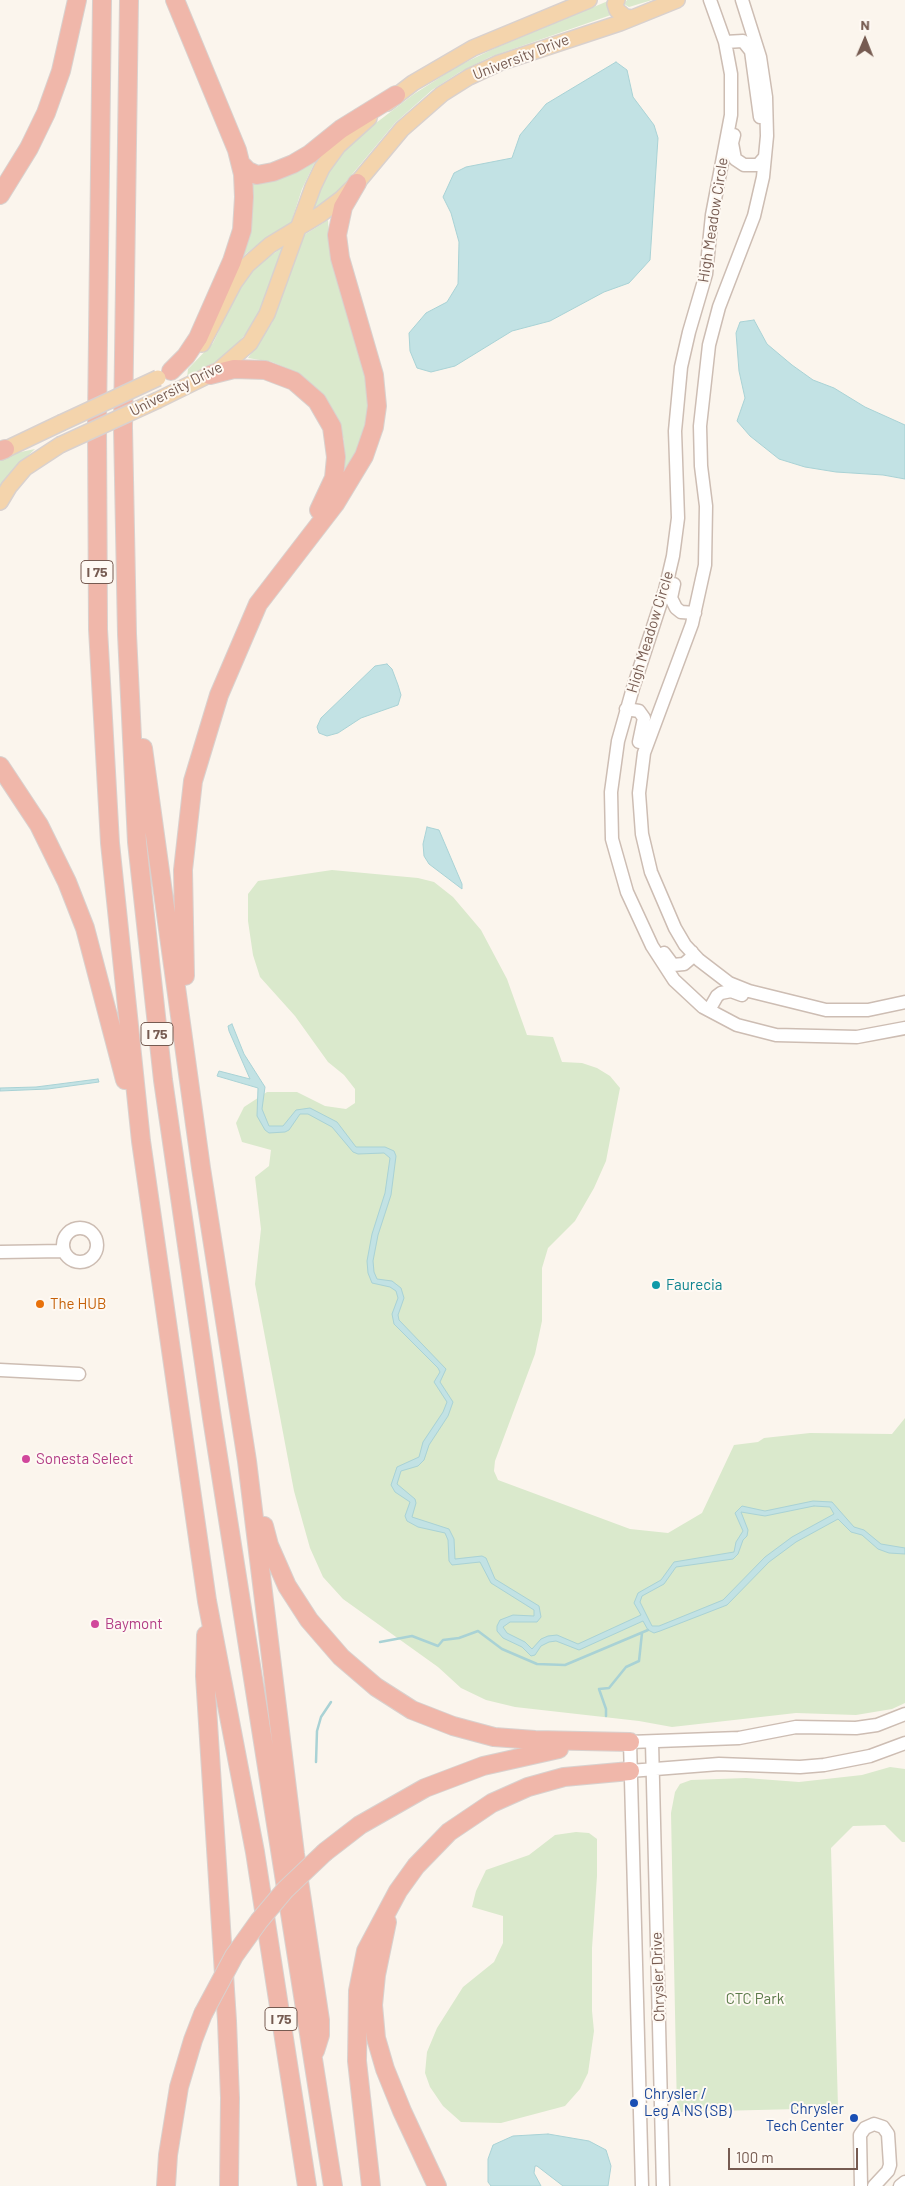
<!DOCTYPE html>
<style>
body{margin:0}
#map{position:relative;width:905px;height:2186px;overflow:hidden;background:#fbf5ed;font-family:Barlow,sans-serif}
canvas{display:block}
.north{position:absolute;left:840px;top:15px;width:50px;height:50px;-webkit-text-stroke:4px #fef9f3;paint-order:stroke;rotate:1deg;font-size:14px;font-weight:700;line-height:20px;text-align:center;color:#765b51}
.north::after{content:'';display:block;margin:auto;width:18px;height:22px;background:#765b51;clip-path:polygon(50% 0,100% 100%,50% 72%,0 100%)}
.scale{position:absolute;left:728px;top:2148px;width:130px;height:22px;box-sizing:border-box;border:2px solid #765b51;border-top:0;padding-left:6px;font-size:15px;line-height:18px;white-space:nowrap;color:#765b51;-webkit-text-stroke:4px #fef9f3;paint-order:stroke}
</style>
<div id="map">
<canvas width="905" height="2186"></canvas>
<div class="north">N</div>
<div class="scale">100 m</div>
</div>
<script>
const context = document.querySelector('canvas').getContext('2d');
context.lineJoin = 'round';
function fill(path, color) { context.fillStyle = color; context.fill(path, 'evenodd'); }
const poly = rows => new Path2D(rows.map(r => 'M' + r).join(''));
function trace(path, color, width, dash) { context.strokeStyle = color; context.lineWidth = width; context.lineCap = dash ? 'butt' : 'round'; context.setLineDash(dash || []); context.stroke(path); }
function label(font, color, halo, rows, align = 'center') {
  context.font = font + ' Barlow,sans-serif'; context.lineWidth = 4; context.setLineDash([]); context.textBaseline = 'middle'; context.strokeStyle = halo; context.fillStyle = color; for (const [text, x, y, turn = 0] of rows) {
    context.save(); context.translate(x, y); context.rotate((+turn || 0) * Math.PI / 180); context.textAlign = isNaN(turn) ? turn : align; if (halo) context.strokeText(text, 0, 0); context.fillText(text, 0, 0); context.restore();
  }
}
fill(poly([
 [627,0,652,0,629,7,624,4],
 [608,1,611,15,490,57,460,72,432,90,395,123,339,190,311,212,324,177,339,155,355,139,414,94,458,66,493,49],
 [316,160,302,189,291,223,257,245,242,257,249,182],
 [328,220,330,248,365,366,370,395,365,434,348,471,345,469,344,441,338,419,320,391,293,371,272,362,248,358,272,323,304,235],
 [283,247,259,312,248,331,234,348,219,360,187,378,188,369,213,343,242,283,256,266],
 [35,449,13,470,0,486,0,461,16,453],
 [332,870,418,878,434,882,453,897,481,930,507,979,527,1035,553,1037,562,1062,582,1063,597,1068,610,1076,620,1088,606,1161,594,1188,575,1221,548,1248,542,1268,542,1321,535,1354,495,1461,494,1471,498,1480,630,1529,668,1533,702,1513,734,1445,758,1442,764,1438,810,1433,892,1434,905,1418,905,1703,892,1709,856,1715,796,1713,672,1727,639,1721,515,1707,486,1700,461,1688,438,1667,343,1599,323,1577,310,1548,294,1491,255,1284,261,1229,255,1177,269,1166,271,1150,242,1142,236,1123,244,1107,267,1092,297,1092,325,1106,346,1109,355,1103,355,1089,344,1075,328,1062,295,1016,260,977,253,955,248,921,248,894,258,881],
 [890,1767,905,1769,905,1842,902,1842,885,1825,853,1826,831,1848,838,2108,677,2112,671,1813,675,1792,680,1784,691,1780,746,1778,799,1782,862,1775],
 [576,1832,589,1833,597,1839,597,1876,592,1948,592,2011,594,2031,588,2073,580,2089,565,2106,501,2123,461,2122,443,2106,430,2087,425,2073,427,2052,437,2028,463,1987,494,1962,503,1943,503,1916,472,1907,476,1891,486,1870,529,1855,555,1835]
]), '#dae9cc');
const water = poly([
 [616,62,627,70,633,97,654,125,658,138,650,260,629,283,604,292,550,321,512,331,455,366,431,372,417,368,410,351,409,333,426,313,447,302,458,284,459,242,451,213,443,197,454,173,466,167,512,158,520,135,546,104,616,62],
 [754,320,767,344,792,365,813,380,834,388,865,407,905,425,905,479,883,475,836,472,805,467,779,459,750,436,737,421,745,398,739,371,736,333,740,322,754,320],
 [387,664,392,669,398,685,401,695,398,705,361,718,338,733,327,736,319,733,317,727,321,718,375,666,387,664],
 [427,827,439,830,462,884,462,889,429,864,424,856,423,844,427,827],
 [232,1024,244,1054,265,1087,262,1109,269,1126,283,1126,296,1110,310,1108,337,1122,356,1147,385,1147,394,1151,396,1156,391,1195,378,1235,373,1261,374,1272,377,1279,392,1281,401,1288,404,1298,398,1315,399,1320,446,1369,440,1382,453,1402,448,1416,429,1445,424,1460,418,1466,401,1471,397,1484,415,1499,416,1503,412,1517,449,1529,454,1539,455,1559,482,1556,486,1558,495,1579,539,1606,541,1617,537,1622,510,1622,503,1627,507,1633,525,1642,532,1649,541,1639,548,1636,557,1635,578,1644,641,1615,634,1603,638,1593,661,1580,674,1562,734,1552,736,1542,743,1531,735,1513,742,1506,765,1511,813,1501,832,1502,854,1527,864,1530,881,1544,905,1548,905,1554,889,1553,878,1549,862,1535,851,1532,838,1519,796,1542,769,1562,727,1605,660,1631,654,1633,648,1630,643,1621,579,1650,556,1641,549,1642,541,1646,535,1655,531,1656,522,1647,503,1638,497,1631,497,1626,500,1620,513,1615,534,1616,534,1610,491,1583,480,1562,452,1565,449,1561,448,1540,445,1533,418,1527,407,1521,405,1516,410,1502,395,1492,391,1485,397,1467,419,1457,423,1442,443,1412,447,1402,434,1382,440,1372,438,1368,394,1324,392,1314,398,1298,396,1291,390,1287,372,1283,368,1273,367,1261,372,1234,385,1193,390,1158,384,1153,358,1154,353,1152,332,1127,308,1114,300,1114,289,1130,285,1132,269,1133,265,1130,257,1116,258,1088,217,1076,219,1071,250,1079,229,1031,228,1026,232,1024],
 [814,1506,830,1507,834,1514,792,1537,765,1557,723,1600,659,1626,652,1626,640,1602,642,1596,664,1584,676,1567,733,1559,738,1554,743,1540,747,1536,748,1530,741,1512,765,1516,814,1506],
 [98,1079,99,1082,48,1089,0,1091,0,1088,36,1087,98,1079],
 [548,2134,589,2141,606,2150,611,2166,608,2186,563,2186,537,2166,535,2166,534,2173,541,2186,491,2186,488,2182,488,2159,493,2145,513,2136,548,2134]
]);
fill(water, '#c2e2e4');
trace(water, '#a9d2d5', 1);
trace(poly([
 [380,1642,412,1636,438,1646,443,1640,459,1638,478,1631,502,1649,537,1664,565,1665,648,1630],
 [606,1716,606,1709,599,1689,609,1688,626,1667,639,1661,642,1633],
 [316,1762,317,1731,321,1717,331,1702]
]), '#a9d2d5', 2.5);
const minor = poly([
 [710,0,725,42,731,74,731,115,712,215,706,274,689,332,681,367,675,431,678,518,673,556,665,590,633,688,618,741,611,792,612,839,627,892,652,946,674,980,703,1007,737,1025,776,1035,857,1037,905,1028],
 [742,0,760,57,766,97,767,136,763,177,754,216,719,307,709,345,700,426,701,466,706,506,705,565,692,624,644,753,639,793,642,834,651,872,675,928,685,945,699,960,729,983,749,991,826,1010,868,1010,905,1002],
 [725,42,743,41,751,51,760,117],
 [734,135,732,143,735,159,744,165,758,165,765,157],
 [674,584,671,598,676,608,681,612,695,613],
 [626,709,639,711,644,718,639,742],
 [664,953,673,965,684,964,691,958,692,952],
 [709,1010,717,996,721,993,731,991,742,995],
 '63 1245a17 17 0 1 1 34 0a17 17 0 1 1-34 0Z',
 [0,1252,63,1251],
 [0,1370,79,1374],
 [652,1742,663,2186],
 [630,1771,719,1764,800,1767,824,1765,870,1756,905,1743],
 [642,2186,630,1742,739,1738,796,1727,856,1728,877,1725,905,1714],
 [861,2186,860,2135,865,2128,874,2124,883,2127,888,2134,890,2165,888,2171,874,2186],
 [900,2186,905,2182]
]);
const major = poly([
 [617,0,615,4,617,10,625,17,632,18],
 [387,103,413,83,473,48,589,0],
 [202,344,234,283,247,265,270,245,321,214,341,199,357,183,402,129,442,94,469,77,499,63,620,23,677,0],
 [158,400,219,370,250,343,267,314,313,187,322,168,338,146,369,118],
 [0,452,61,423],
 [0,502,9,487,25,468,60,445]
]);
const highway = poly([
 [102,0,97,421,98,629,110,843,141,1141,207,1601,255,1852,307,2186],
 [129,0,123,427,127,634,137,842,163,1080,212,1418,333,2186],
 [241,164,248,171,257,175,273,172,293,164,310,154,341,129,396,95],
 [0,195,29,148,46,113,61,71,77,0],
 [171,371,186,356,198,338,232,261,242,230,244,197,243,174,237,150,175,0],
 [210,375,234,369,265,370,294,381,317,401,332,427,336,457,334,478,319,510],
 [0,451,5,449],
 [143,748,201,1168,247,1461,295,1854,320,2020,320,2035,315,2051],
 [0,766,39,825,67,882,85,928,125,1080],
 [185,976,183,870,193,781,219,695,258,604,335,504,364,456,374,427,377,406,374,375,340,258,337,235,343,207,357,183],
 [264,1526,269,1545,287,1586,309,1620,341,1657,376,1687,412,1710,453,1726,494,1737,535,1740,630,1742],
 [206,1635,205,1676,227,2021,230,2098,229,2186],
 [325,1852,360,1825,425,1788,483,1766,559,1749],
 [387,1922,376,1975,373,2005,376,2038,385,2069,402,2111,437,2186],
 [166,2186,168,2155,179,2087,193,2040,203,2014],
 [371,2186,357,2061,358,1991,366,1951,398,1891,416,1866,449,1832,492,1803,528,1787,564,1777,630,1771]
]);
trace(minor, '#cdbdb3', 15);
trace(major, '#d9d1ce', 18);
trace(highway, '#d9d1ce', 20);
trace(minor, '#fff', 12);
trace(major, '#f4d4ac', 15);
trace(highway, '#f0b7aa', 18);
const majorBridge = poly([
 [61,423,158,378],
 [60,445,158,400]
]);
const highwayBridge = poly([
 [203,2014,234,1956,259,1921,285,1890,325,1852]
]);
trace(majorBridge, '#d9d1ce', 18, []);
trace(highwayBridge, '#d9d1ce', 20, []);
trace(majorBridge, '#f4d4ac', 15);
trace(highwayBridge, '#f0b7aa', 18);
for (const [x, y, r, color] of [
 [656,1285,5,"#0f9aa8"],
 [40,1304,5,"#e8710a"],
 [26,1459,5,"#d1479c"],
 [95,1624,5,"#d1479c"],
 [634,2103,5,"#1a4fb4"],
 [854,2118,5,"#1a4fb4"]
]) { const dot = new Path2D(); dot.arc(x, y, r, 0, 2 * Math.PI); context.fillStyle = color; context.fill(dot); trace(dot, '#fef9f3', 2); }
for (const [x, y, w] of [
 [97,572,32],
 [157,1034,32],
 [281,2019,32]
]) { const box = new Path2D(); box.roundRect(x - w / 2, y - 11.5, w, 23, 4); context.fillStyle = '#fef9f3'; context.fill(box); trace(box, '#765b51', 1); }
label('bold 14px', '#765b51', null, [
 ["I 75",97,572],
 ["I 75",157,1034],
 ["I 75",281,2019]
]);
label('15px', '#765b51', '#fef9f3', [
 ["University Drive",521,57,-21],
 ["High Meadow Circle",713,220,-81],
 ["University Drive",176,389,-27],
 ["High Meadow Circle",650,632,-73],
 ["Chrysler Drive",658,1977,-92]
]);
label('15px', '#0d838f', '#fef9f3', [
 ["Faurecia",666,1285]
], 'left');
label('15px', '#c56008', '#fef9f3', [
 ["The HUB",50,1304]
], 'left');
label('15px', '#b23c85', '#fef9f3', [
 ["Sonesta Select",36,1459],
 ["Baymont",105,1624]
], 'left');
label('15px', '#5b7a49', '#fef9f3', [
 ["CTC Park",755,1999]
]);
label('15px', '#164399', '#fef9f3', [
 ["Chrysler /",644,2094],
 ["Leg A NS (SB)",644,2111],
 ["Chrysler",844,2109,"right"],
 ["Tech Center",844,2126,"right"]
], 'left');
</script>
